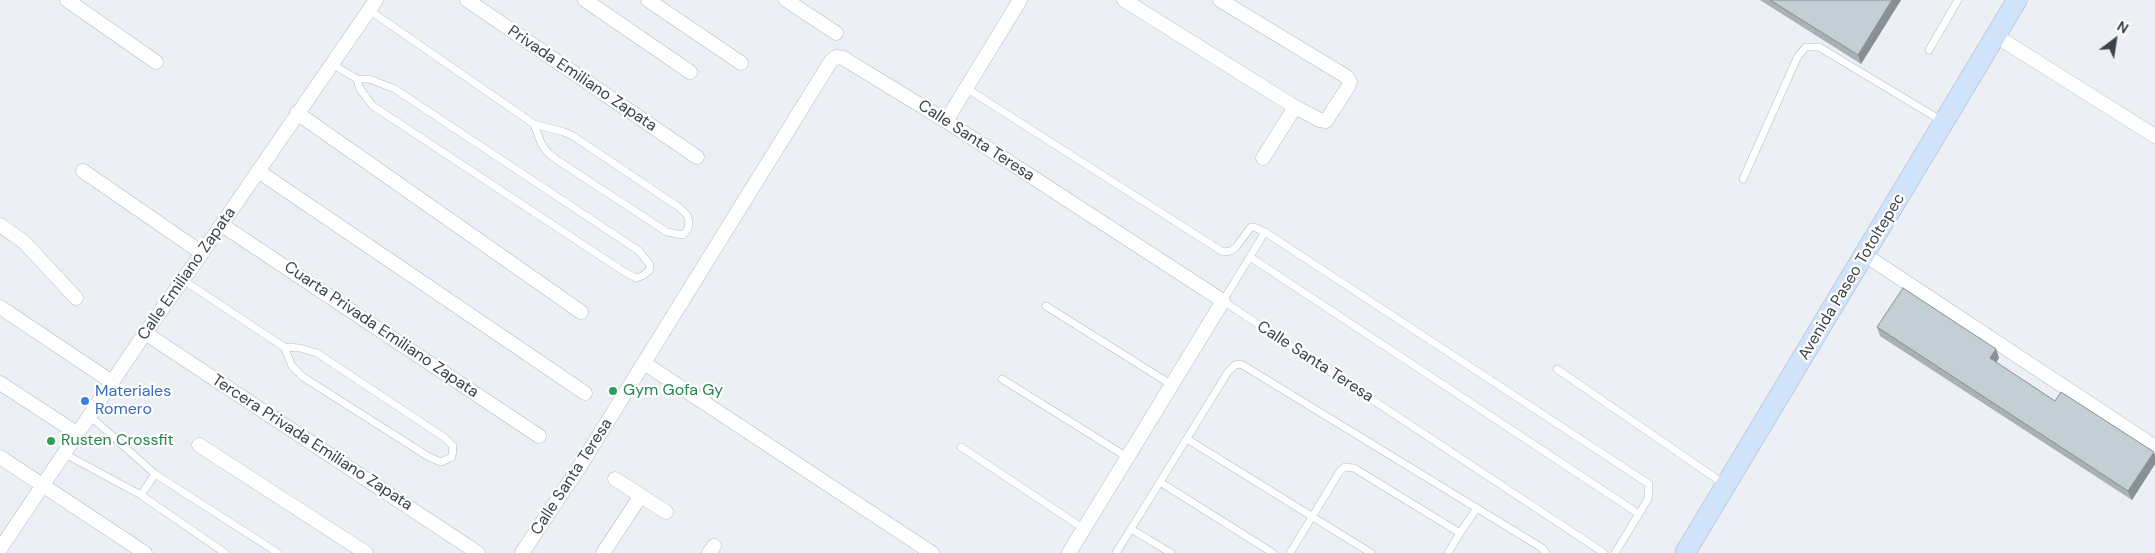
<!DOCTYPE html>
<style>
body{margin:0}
#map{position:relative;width:2155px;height:553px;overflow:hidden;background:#ecf0f5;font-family:"DM Sans",sans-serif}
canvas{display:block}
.north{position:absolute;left:2090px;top:15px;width:50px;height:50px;-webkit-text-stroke:4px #fff;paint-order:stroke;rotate:31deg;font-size:14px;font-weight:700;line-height:20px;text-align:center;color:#3a4349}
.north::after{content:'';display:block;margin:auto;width:18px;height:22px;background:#3a4349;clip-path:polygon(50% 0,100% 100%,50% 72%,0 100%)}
</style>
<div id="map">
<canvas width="2155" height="553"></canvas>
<div class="north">N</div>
</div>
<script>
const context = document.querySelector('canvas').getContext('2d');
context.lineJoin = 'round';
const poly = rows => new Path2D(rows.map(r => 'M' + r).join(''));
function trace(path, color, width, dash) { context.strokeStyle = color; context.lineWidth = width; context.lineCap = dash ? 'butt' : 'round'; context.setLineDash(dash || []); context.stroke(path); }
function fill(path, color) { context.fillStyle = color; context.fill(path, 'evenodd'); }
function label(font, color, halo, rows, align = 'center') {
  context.font = font + ' "DM Sans",sans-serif'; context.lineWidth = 4.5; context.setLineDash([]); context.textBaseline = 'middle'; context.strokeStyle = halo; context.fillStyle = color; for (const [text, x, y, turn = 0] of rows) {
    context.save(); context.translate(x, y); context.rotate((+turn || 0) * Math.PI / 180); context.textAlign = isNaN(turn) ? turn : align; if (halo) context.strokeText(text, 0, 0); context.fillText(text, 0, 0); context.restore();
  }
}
const lane = poly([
 [369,10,534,124,564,132,573,136,680,208,687,215,689,221,688,229,683,235,667,232,557,160,547,152,541,143,534,124],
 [1929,50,1958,0],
 [332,64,357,79,360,89,373,106,626,273,636,278,642,276,649,271,650,265,639,251,395,89,369,79,357,79],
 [966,88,1223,252,1231,251,1236,247,1251,227,1254,227,1265,232],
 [1743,179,1798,56,1806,47,1819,47,1942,121],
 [1250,257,1639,514],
 [183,280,284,347,292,366,303,377,429,457,441,462,452,457,453,446,445,438,317,353,300,348,284,347],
 [1046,306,1172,385],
 [1557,369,1724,484],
 [1002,379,1127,457],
 [90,416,155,474,278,553],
 [1187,439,1371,553],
 [961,447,1084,529],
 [65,454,141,495,225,553],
 [1160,482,1273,553],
 [141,495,155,474],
 [1131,529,1171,553],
 [1460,533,1477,508],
 [1116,553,1228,372,1235,365,1241,364,1542,548,1546,553],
 [1290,553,1340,471,1345,467,1354,468,1460,533,1448,553],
 [1604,553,1223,301,1265,232,1649,484,1648,499,1615,553]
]);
const street = poly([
 [67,0,156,62],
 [467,0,697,157],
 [585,0,690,72],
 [648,0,741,63],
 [786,0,836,33],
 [1124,0,1295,107,1320,120,1326,121,1348,87,1350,82,1347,77,1220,0],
 [1996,36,2155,136],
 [297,113,581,312],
 [946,121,1020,0],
 [1263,158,1295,107],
 [83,171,202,253],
 [258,171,585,393],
 [0,225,24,242,76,298],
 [222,225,539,436],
 [1865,255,2155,447],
 [0,307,112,382],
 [145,333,478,553],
 [644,363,932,553],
 [0,383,78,434],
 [199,445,366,553],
 [0,457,145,553],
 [615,479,666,512],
 [0,549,145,333,202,253,376,0],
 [522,553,580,466,831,61,836,57,843,58,946,121,1223,301,1069,553],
 [603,553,640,497],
 [709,553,714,546]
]);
const secondary = poly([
 [1685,553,2017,0]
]);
trace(lane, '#b2bbc2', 8);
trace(street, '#b2bbc2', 15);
trace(secondary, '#a1b6cf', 21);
trace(lane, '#fff', 7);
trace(street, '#fff', 14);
trace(secondary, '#d1e3fa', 20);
fill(poly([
 [1760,0,1901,0,1861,64],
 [1877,327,1996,349,1999,358,1996,363,2055,401,2155,455,2155,464,2132,500,1880,336]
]), '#a8b1b7');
fill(poly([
 [1892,0,1901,0,1861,64,1858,55],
 [1996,349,1999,358,1993,367,1990,358],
 [2154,452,2155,455,2155,464,2132,500,2128,491]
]), '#889095');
const building = poly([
 [1770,0,1892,0,1858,55,1770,0],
 [1903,288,1996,349,1990,358,2055,401,2061,392,2154,452,2128,491,1877,327,1903,288]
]);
fill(building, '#c3ced5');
trace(building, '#889095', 1);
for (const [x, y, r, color] of [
 [613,391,5,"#2e9e5b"],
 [85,401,5,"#3f7fe0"],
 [51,441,5,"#2e9e5b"]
]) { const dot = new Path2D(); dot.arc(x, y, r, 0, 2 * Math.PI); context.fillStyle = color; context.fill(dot); trace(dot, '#fff', 2); }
label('16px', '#3a4349', '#fff', [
 ["Privada Emiliano Zapata",582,79,34],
 ["Calle Santa Teresa",976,141,33],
 ["Calle Emiliano Zapata",187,274,-55],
 ["Avenida Paseo Totoltepec",1852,277,-59],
 ["Cuarta Privada Emiliano Zapata",381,330,34],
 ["Calle Santa Teresa",1315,362,33],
 ["Tercera Privada Emiliano Zapata",312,443,33],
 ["Calle Santa Teresa",572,477,-57]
]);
label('16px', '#27864d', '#fff', [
 ["Gym Gofa Gy",623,391],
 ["Rusten Crossfit",61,441]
], 'left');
label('16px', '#366cbe', '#fff', [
 ["Materiales",95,392],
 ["Romero",95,410]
], 'left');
</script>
